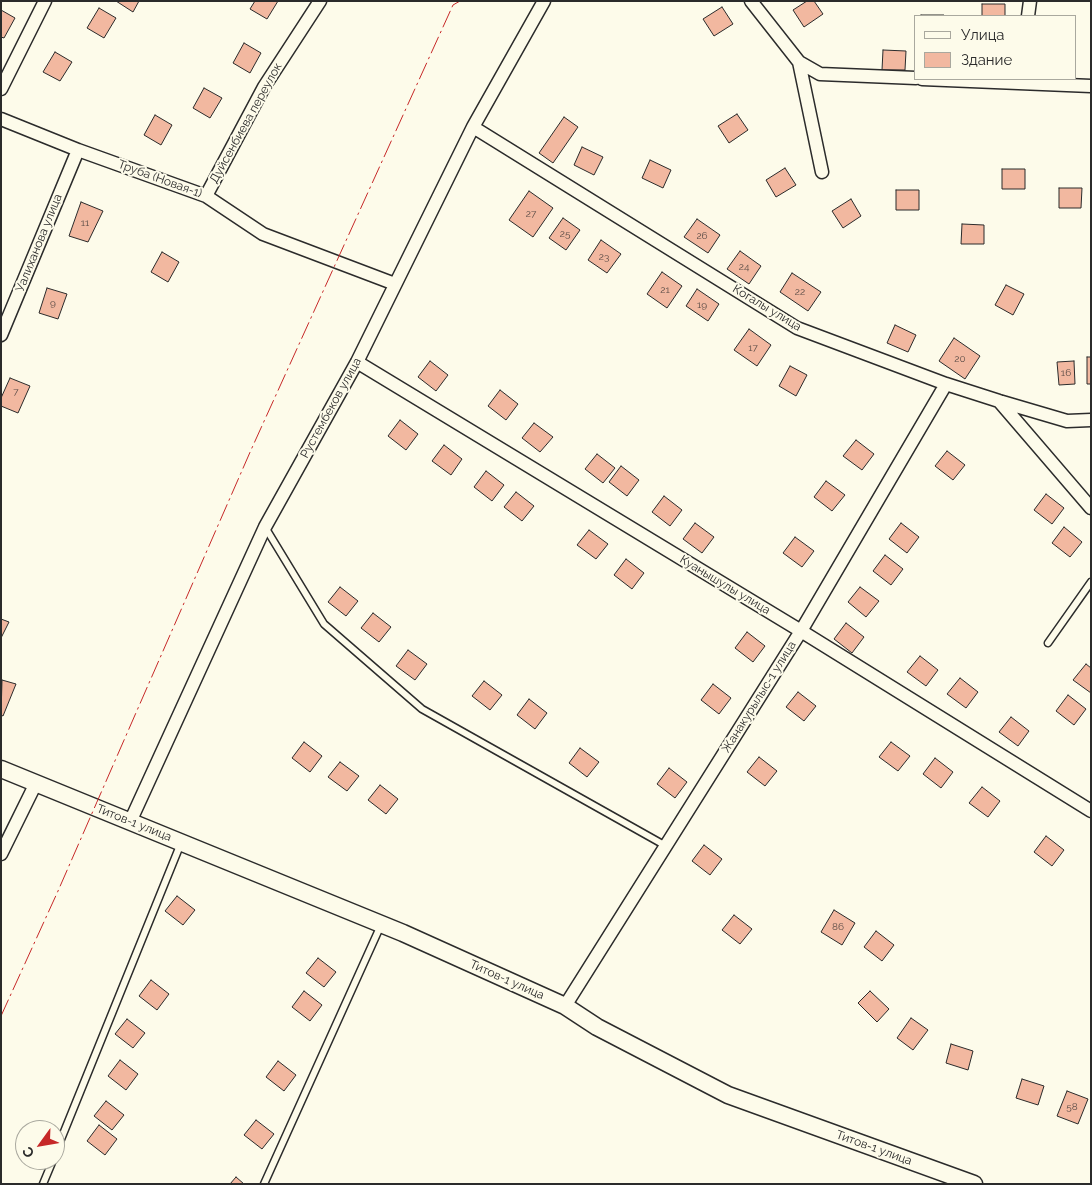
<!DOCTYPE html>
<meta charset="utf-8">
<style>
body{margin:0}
#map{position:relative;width:1092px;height:1185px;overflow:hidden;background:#fdfbea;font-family:Raleway,sans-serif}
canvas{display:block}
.frame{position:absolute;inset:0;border:2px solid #2b2b2b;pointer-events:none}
.legend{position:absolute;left:914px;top:15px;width:162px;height:65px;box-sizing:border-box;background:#fdfbea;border:1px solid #a9a89e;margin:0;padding:6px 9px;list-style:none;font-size:15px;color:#2b2b2b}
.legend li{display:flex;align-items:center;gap:10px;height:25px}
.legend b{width:25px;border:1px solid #a9a89e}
.north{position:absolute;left:15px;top:1120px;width:50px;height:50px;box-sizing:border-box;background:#fdfbea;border:1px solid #a9a89e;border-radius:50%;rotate:238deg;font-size:14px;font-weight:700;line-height:20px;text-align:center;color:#2b2b2b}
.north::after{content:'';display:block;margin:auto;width:18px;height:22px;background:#c62828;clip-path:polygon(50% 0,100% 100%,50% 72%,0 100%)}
</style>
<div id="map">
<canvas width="1092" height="1185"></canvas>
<div class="frame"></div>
<ul class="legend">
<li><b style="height:6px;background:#fdfbea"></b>Улица</li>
<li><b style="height:14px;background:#f2b8a0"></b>Здание</li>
</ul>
<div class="north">С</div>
</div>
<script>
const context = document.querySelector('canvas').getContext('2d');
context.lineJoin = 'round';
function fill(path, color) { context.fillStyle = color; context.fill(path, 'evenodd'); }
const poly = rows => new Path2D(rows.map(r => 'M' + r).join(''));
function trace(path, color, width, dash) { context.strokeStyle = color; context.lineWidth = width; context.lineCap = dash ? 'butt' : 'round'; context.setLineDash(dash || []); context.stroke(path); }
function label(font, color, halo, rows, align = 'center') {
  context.font = font + ' Raleway,sans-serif'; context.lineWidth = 4; context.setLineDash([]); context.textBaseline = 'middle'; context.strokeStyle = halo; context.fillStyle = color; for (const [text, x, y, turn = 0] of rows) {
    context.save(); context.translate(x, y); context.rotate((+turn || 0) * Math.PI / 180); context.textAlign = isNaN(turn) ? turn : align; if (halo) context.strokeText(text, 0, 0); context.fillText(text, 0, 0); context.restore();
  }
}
const building = poly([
 [116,1,139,1,133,12,116,1],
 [255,1,278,1,267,19,250,9,255,1],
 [807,1,814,1,823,14,804,27,793,10,807,1],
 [982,4,1005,4,1005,16,982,16,982,4],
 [722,7,733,24,714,36,703,19,722,7],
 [99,8,116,18,104,38,87,28,99,8],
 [1,10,15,18,4,38,1,37,1,10],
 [921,15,944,15,944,16,921,16,921,15],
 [244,43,261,53,250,73,233,63,244,43],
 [883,50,906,51,905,70,882,70,883,50],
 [55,52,72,62,60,81,43,72,55,52],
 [204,88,222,98,210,118,193,108,204,88],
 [737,114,748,130,729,143,718,126,737,114],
 [155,115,172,125,161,145,144,135,155,115],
 [564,117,578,127,553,163,539,153,564,117],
 [582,147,603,157,594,175,574,165,582,147],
 [650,160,671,170,663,188,642,178,650,160],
 [785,168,796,185,776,197,766,180,785,168],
 [1002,169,1025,169,1025,189,1002,189,1002,169],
 [1059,188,1082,188,1081,208,1059,208,1059,188],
 [896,190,919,190,919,210,896,210,896,190],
 [529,191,553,208,533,237,509,220,529,191],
 [851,199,861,216,843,228,832,211,851,199],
 [81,202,103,211,88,242,69,236,81,202],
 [563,218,580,230,566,250,549,238,563,218],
 [697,219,720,235,708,253,684,237,697,219],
 [962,224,984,225,984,244,961,244,962,224],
 [601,240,621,254,607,273,588,260,601,240],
 [740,251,761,266,749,284,727,269,740,251],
 [162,252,179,262,168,282,151,272,162,252],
 [662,272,682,286,667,308,647,294,662,272],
 [792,273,821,292,808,311,780,292,792,273],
 [1006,285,1024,294,1013,315,995,305,1006,285],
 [47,288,67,294,58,319,39,313,47,288],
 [697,289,719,304,708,321,686,306,697,289],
 [895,325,916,335,908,352,887,343,895,325],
 [749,329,771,345,757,366,734,350,749,329],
 [954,338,980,356,965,379,939,361,954,338],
 [1087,357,1091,357,1091,384,1087,384,1087,357],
 [430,361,448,375,436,391,418,377,430,361],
 [1074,361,1075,384,1059,385,1057,362,1074,361],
 [790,366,807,375,796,396,779,386,790,366],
 [10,378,30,386,18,413,1,406,1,398,10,378],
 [500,390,518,404,506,420,488,406,500,390],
 [400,420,418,434,406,450,388,436,400,420],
 [534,423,553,437,540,452,522,438,534,423],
 [856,440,874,454,862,470,843,456,856,440],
 [444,445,462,459,451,475,432,461,444,445],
 [947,451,965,465,953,480,935,466,947,451],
 [597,454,615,468,603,483,585,469,597,454],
 [621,466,639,480,627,496,609,482,621,466],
 [486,471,504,485,492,501,474,487,486,471],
 [826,481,845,495,832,511,814,497,826,481],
 [516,492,534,506,522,521,504,507,516,492],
 [1046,494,1064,508,1052,524,1034,510,1046,494],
 [664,496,682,510,670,526,652,512,664,496],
 [695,523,714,537,702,553,683,539,695,523],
 [901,523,919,537,907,553,889,539,901,523],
 [1064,527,1082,542,1070,557,1052,543,1064,527],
 [589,530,608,544,596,559,577,545,589,530],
 [795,537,814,551,802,567,783,553,795,537],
 [885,555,903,569,891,585,873,571,885,555],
 [626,559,644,573,632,589,614,575,626,559],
 [340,587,358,601,346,616,328,602,340,587],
 [860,587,879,601,866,617,848,602,860,587],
 [373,613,391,627,379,642,361,628,373,613],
 [1,619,9,622,1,638,1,619],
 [846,623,864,637,852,653,834,639,846,623],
 [747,632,765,646,753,662,735,648,747,632],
 [408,650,427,664,415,680,396,666,408,650],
 [920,656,938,670,926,686,907,672,920,656],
 [1086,664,1091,668,1091,693,1073,680,1086,664],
 [960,678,978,692,966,708,947,694,960,678],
 [2,680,16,684,3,716,1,715,2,680],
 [484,681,502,695,490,710,472,696,484,681],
 [713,684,731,698,719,714,701,700,713,684],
 [798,692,816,706,804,721,786,707,798,692],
 [1068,695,1086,709,1074,725,1056,711,1068,695],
 [529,699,547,713,535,729,517,715,529,699],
 [1011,717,1029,731,1018,746,999,732,1011,717],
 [304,742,322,756,310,772,292,758,304,742],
 [891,742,910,756,898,771,879,757,891,742],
 [580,748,599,762,587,777,569,763,580,748],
 [759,757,777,771,765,786,747,772,759,757],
 [935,758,953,772,941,788,923,774,935,758],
 [340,762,359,776,347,791,328,777,340,762],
 [669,768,687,782,675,798,657,784,669,768],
 [380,785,398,799,386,814,368,800,380,785],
 [982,787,1000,801,988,817,969,803,982,787],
 [1046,836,1064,850,1052,866,1034,852,1046,836],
 [704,845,722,859,710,875,692,861,704,845],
 [177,896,195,910,183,925,165,911,177,896],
 [834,910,855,923,842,945,821,932,834,910],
 [734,915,752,929,740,944,722,930,734,915],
 [876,931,894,945,882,961,864,947,876,931],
 [318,958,336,972,324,987,306,973,318,958],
 [151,980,169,994,157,1010,139,996,151,980],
 [304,991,322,1005,310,1021,292,1007,304,991],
 [870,991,889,1009,877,1022,858,1003,870,991],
 [911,1018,928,1030,913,1050,897,1038,911,1018],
 [127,1019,145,1033,133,1048,115,1034,127,1019],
 [951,1044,973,1051,968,1070,946,1063,951,1044],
 [120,1060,138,1074,126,1090,108,1076,120,1060],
 [278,1061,296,1075,284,1091,266,1077,278,1061],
 [1022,1079,1044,1086,1038,1105,1016,1098,1022,1079],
 [1067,1091,1088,1099,1078,1124,1057,1116,1067,1091],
 [106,1101,124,1115,112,1130,94,1116,106,1101],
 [256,1120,274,1134,262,1149,244,1135,256,1120],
 [99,1125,117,1139,105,1155,87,1141,99,1125],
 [236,1177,244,1184,230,1184,236,1177]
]);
fill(building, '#f2b8a0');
trace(building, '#2b2b2b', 1);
const service = poly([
 [265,527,324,624,422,709,666,846],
 [1048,643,1091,582],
 [55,1154,181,843],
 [43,1184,53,1160],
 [264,1184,381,925]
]);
const minor = poly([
 [751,1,799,62,822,172],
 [1028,16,1030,1],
 [799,62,820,74,916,78],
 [922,79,1091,86],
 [1,89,45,1],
 [1,119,78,150,206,196,263,234,395,284],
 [473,127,797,328,946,384,999,401,1067,421,1091,420],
 [206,196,264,87,320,1],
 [1,335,78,150],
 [357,362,801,631,1091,811],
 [999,401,1091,508],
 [130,822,265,527,357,362,473,127,544,1],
 [1,854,36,783],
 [565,1006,801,631,946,384]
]);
const tertiary = poly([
 [1,769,403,933,565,1006,597,1027,728,1095,974,1184]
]);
trace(service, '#2b2b2b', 9);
trace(minor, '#2b2b2b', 15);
trace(tertiary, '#2b2b2b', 19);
trace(service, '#fdfbea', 6);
trace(minor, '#fdfbea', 12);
trace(tertiary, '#fdfbea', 16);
trace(poly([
 [453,5,460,1],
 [1,1016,58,891,251,450,453,5,452,1]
]), '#c62828', 1, [18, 4, 2.5, 4]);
label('10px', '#5d4e48', null, [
 ["27",531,214],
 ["11",85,223],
 ["25",565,234],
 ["26",702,236],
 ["23",604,257],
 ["24",744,267],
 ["21",665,290],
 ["22",800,292],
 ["9",53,303],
 ["19",702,305],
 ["17",753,348],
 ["20",960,359],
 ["16",1066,373],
 ["7",16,392],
 ["86",838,927],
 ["58",1072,1107]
]);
label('12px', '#2b2b2b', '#fdfbea', [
 ["Дуйсенбиева переулок",246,123,-61],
 ["Труба (Новая-1)",160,179,20],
 ["Уалиханова улица",39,243,-68],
 ["Когалы улица",767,308,31],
 ["Рустембеков улица",331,408,-61],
 ["Куанышулы улица",725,585,31],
 ["Жанакурылыс-1 улица",759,697,-58],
 ["Титов-1 улица",134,823,22],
 ["Титов-1 улица",507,980,24],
 ["Титов-1 улица",874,1148,20]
]);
</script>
